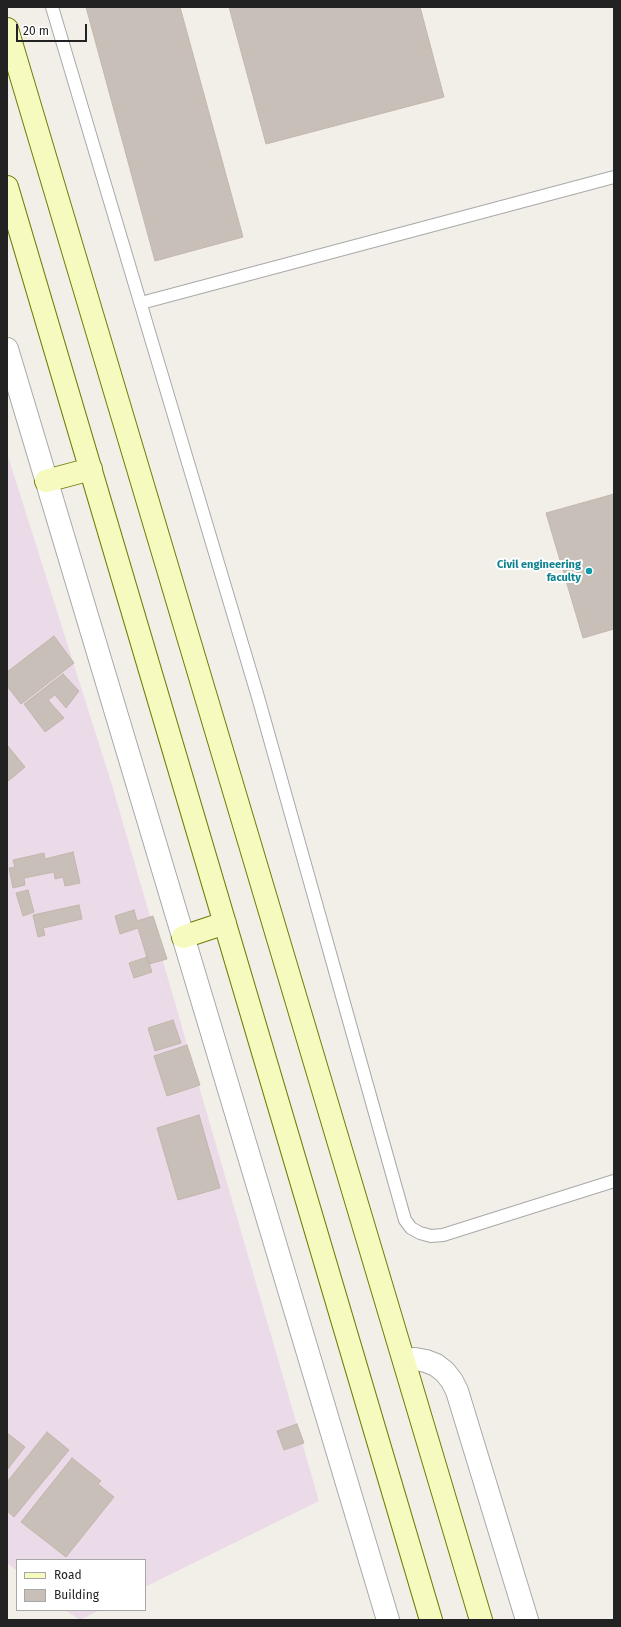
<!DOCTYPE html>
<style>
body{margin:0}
#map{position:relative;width:621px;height:1627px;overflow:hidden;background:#f2efe9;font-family:"Fira Sans",sans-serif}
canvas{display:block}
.frame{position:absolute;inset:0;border:8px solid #222;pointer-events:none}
.legend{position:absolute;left:16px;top:1559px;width:130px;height:52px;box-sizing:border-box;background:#fff;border:1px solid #a7a7a7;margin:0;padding:5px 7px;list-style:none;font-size:12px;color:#222}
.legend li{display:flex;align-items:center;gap:8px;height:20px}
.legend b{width:20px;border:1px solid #a7a7a7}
.scale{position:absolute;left:16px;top:24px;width:71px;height:18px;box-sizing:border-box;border:2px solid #222;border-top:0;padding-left:5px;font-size:12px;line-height:14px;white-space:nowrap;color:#222;-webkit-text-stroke:3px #fff;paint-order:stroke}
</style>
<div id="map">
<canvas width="621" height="1627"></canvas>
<div class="frame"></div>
<ul class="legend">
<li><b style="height:5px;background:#f7fabf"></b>Road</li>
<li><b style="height:11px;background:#c7bfb8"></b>Building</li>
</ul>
<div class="scale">20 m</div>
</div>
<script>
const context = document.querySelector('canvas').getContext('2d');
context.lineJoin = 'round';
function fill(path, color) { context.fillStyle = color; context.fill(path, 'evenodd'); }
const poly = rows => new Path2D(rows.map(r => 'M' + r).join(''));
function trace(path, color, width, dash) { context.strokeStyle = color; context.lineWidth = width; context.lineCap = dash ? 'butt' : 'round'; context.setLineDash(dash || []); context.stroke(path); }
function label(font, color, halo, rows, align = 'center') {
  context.font = font + ' "Fira Sans",sans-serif'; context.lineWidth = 4; context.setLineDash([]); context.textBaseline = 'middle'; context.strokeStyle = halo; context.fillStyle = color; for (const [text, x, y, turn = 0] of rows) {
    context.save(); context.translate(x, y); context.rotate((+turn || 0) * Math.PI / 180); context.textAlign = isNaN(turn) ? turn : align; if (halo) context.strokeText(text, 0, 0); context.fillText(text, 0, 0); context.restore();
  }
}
fill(poly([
 [7,453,112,785,319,1501,145,1587,145,1560,17,1560,17,1571,7,1563],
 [65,1610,100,1610,80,1620]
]), '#ebdbe8');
const building = poly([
 [86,7,180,7,243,237,155,261,86,7],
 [229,7,420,7,444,97,266,144,229,7],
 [614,494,614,629,583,638,546,513,614,494],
 [54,636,74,663,21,704,7,686,7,672,54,636],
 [63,674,79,691,66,708,55,695,48,700,64,718,45,732,24,704,63,674],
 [7,745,25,767,7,782,7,745],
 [73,852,80,883,65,886,63,877,55,879,54,872,24,878,25,885,13,888,9,868,15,867,13,860,44,853,45,859,73,852],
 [28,890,34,912,23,916,16,893,28,890],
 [79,905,82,919,43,928,45,935,38,937,33,915,79,905],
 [134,910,137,921,153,916,167,959,149,964,138,928,120,934,115,916,134,910],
 [147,957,152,972,134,978,129,963,147,957],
 [173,1020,181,1043,155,1051,148,1028,173,1020],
 [187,1045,200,1085,167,1096,154,1056,187,1045],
 [199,1115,220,1188,178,1200,157,1128,199,1115],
 [297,1424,304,1443,284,1450,277,1431,297,1424],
 [47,1432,69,1450,14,1517,7,1511,7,1482,47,1432],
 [7,1433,25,1447,7,1470,7,1433],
 [72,1458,101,1481,98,1484,114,1497,66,1557,21,1522,72,1458]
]);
fill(building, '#c7bfb8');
trace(building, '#c4b6ab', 1);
const lane = poly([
 [52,7,258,697,405,1220,411,1228,420,1233,431,1236,443,1235,614,1181],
 [141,303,614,177]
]);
const street = poly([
 [7,349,388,1620],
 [404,1360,415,1359,426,1361,436,1365,445,1372,452,1381,457,1391,527,1620]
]);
const secondary = poly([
 [7,29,481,1620],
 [7,187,431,1620],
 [46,481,91,469],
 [183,937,225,923]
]);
trace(lane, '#a9a9a9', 14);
trace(street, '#a9a9a9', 24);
trace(secondary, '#707d05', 24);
trace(lane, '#fff', 12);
trace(street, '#fff', 22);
trace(secondary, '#f7fabf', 22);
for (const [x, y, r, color] of [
 [589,571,4,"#0f9aa8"]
]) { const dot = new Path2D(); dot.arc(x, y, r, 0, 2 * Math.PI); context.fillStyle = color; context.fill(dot); trace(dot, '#fff', 1.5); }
label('bold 11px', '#0d838f', '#fff', [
 ["Civil engineering",581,565],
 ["faculty",581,578]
], 'right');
</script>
